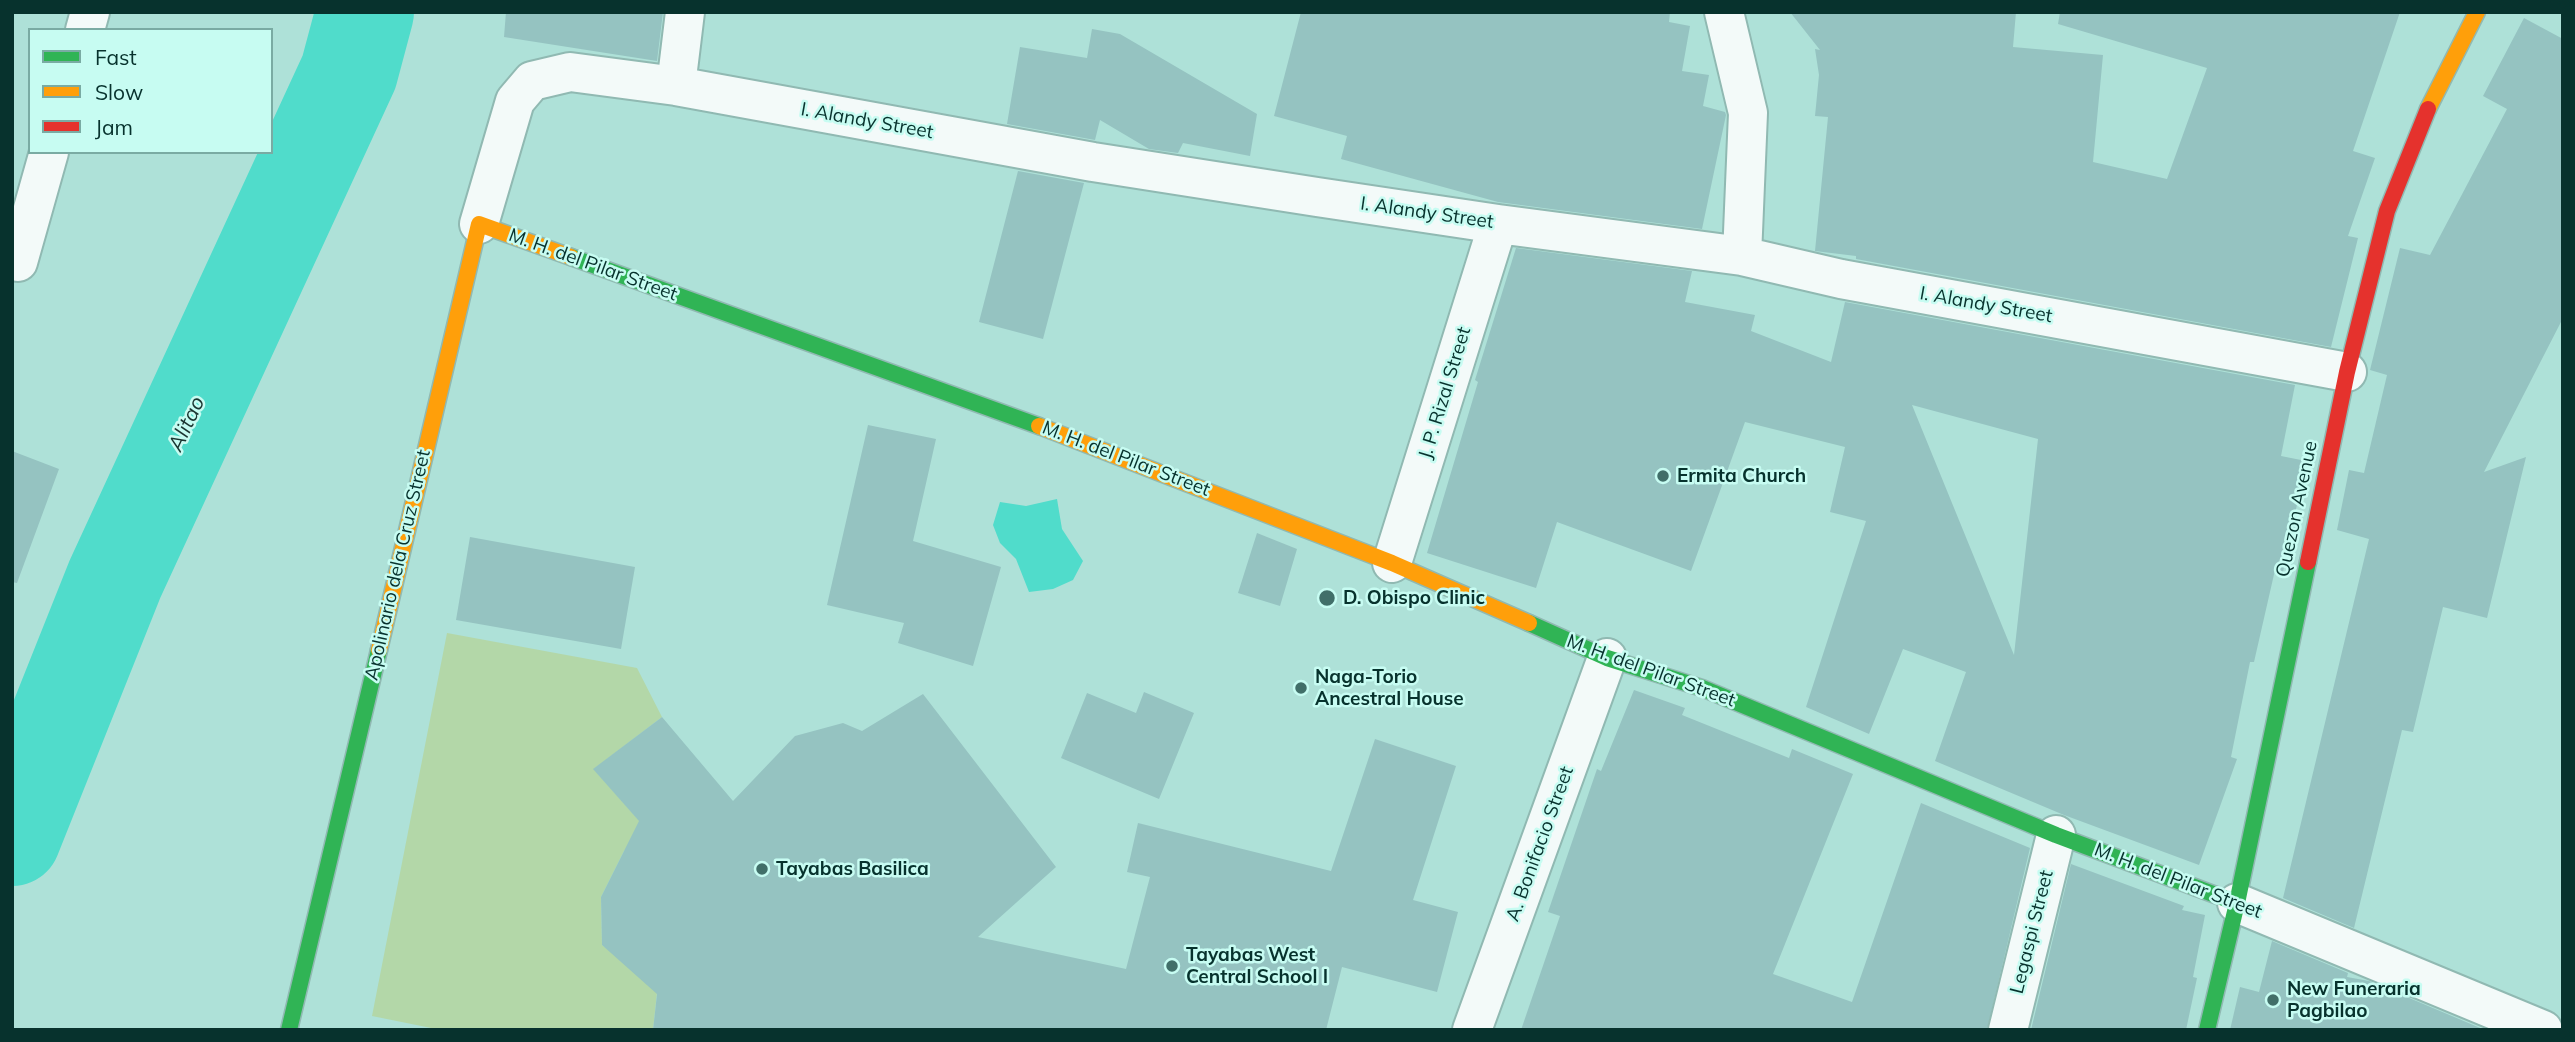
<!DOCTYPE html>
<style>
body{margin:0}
#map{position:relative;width:2575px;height:1042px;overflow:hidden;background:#aee1d8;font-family:Mulish,sans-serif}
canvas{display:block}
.frame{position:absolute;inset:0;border:14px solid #07322d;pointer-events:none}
.legend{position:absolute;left:28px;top:28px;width:245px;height:126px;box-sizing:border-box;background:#c7fcf2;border:2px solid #7aaba3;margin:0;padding:9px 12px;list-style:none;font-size:21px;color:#07322d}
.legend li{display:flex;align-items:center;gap:14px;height:35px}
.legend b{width:35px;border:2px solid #7aaba3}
</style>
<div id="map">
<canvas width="2575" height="1042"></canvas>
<div class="frame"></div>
<ul class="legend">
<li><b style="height:9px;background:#30b455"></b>Fast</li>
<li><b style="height:9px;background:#ff9f0a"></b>Slow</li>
<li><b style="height:9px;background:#e5322d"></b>Jam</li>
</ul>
</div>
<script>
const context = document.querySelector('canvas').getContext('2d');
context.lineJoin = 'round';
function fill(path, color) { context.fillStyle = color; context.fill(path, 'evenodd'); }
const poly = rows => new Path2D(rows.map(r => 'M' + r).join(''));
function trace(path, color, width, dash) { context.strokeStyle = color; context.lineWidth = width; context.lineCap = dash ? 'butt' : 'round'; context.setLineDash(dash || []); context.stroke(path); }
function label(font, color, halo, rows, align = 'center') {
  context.font = font + ' Mulish,sans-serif'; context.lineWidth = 5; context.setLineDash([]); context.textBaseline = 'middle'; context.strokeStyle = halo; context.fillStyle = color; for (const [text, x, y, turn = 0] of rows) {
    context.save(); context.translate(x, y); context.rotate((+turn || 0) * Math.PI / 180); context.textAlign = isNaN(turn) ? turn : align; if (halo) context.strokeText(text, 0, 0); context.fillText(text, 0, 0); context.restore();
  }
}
fill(poly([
 [447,633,637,668,662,717,594,769,652,835,624,851,601,897,602,945,658,983,653,1030,441,1030,372,1016]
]), '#b3d7a8');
fill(poly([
 [1057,499,1062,529,1083,561,1073,580,1053,589,1029,592,1016,559,1000,543,993,525,1000,502,1026,506]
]), '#50dccb');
trace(poly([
 [12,837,115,579,349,72,365,12]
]), '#50dccb', 98);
fill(poly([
 [506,12,663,12,657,61,504,37],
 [1301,12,1670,12,1669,22,1690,26,1682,71,1709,75,1703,106,1725,112,1726,115,1702,229,1498,202,1341,159,1347,136,1274,116],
 [1790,12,2016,12,2013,47,2103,55,2093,162,2167,179,2207,68,2058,24,2060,12,2400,12,2353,151,2375,158,2348,236,2358,238,2331,347,1856,259,1856,256,1815,251,1828,117,1815,116,1819,75,1815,49,1820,50],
 [2524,18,2563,39,2563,318,2484,472,2526,457,2487,618,2443,607,2413,732,2402,730,2354,928,2283,898,2369,539,2337,530,2349,470,2364,473,2387,375,2370,370,2400,248,2430,255,2507,109,2483,96],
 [1092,29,1120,34,1257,114,1250,156,1183,143,1178,153,1149,149,1100,120,1095,140,1007,124,1020,47,1087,58],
 [1018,171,1084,183,1043,339,979,322],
 [1516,248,1692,271,1685,302,1755,315,1751,331,1831,362,1845,302,2295,385,2281,456,2306,461,2283,572,2275,570,2254,662,2250,662,2231,757,2237,759,2199,865,2064,815,1935,761,1966,672,1903,649,1869,734,1806,707,1866,521,1830,512,1845,447,1745,422,1691,571,1557,522,1536,588,1427,553,1478,382,1475,380],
 [1912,405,2038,439,2014,655],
 [868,425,936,439,913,541,1001,567,973,666,898,643,904,623,827,605],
 [12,451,59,469,17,583,12,582],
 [1257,533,1297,549,1280,606,1238,593],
 [470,537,635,567,621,649,456,620],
 [1634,690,1685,708,1682,715,1789,758,1792,749,1853,774,1773,974,1852,1002,1921,803,2030,848,1987,1030,1521,1030,1560,916,1548,912,1597,769,1601,771],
 [1144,692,1194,713,1159,799,1061,758,1087,693,1136,713],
 [923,694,1056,867,978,937,1126,969,1150,877,1127,872,1138,823,1331,871,1375,739,1456,766,1413,900,1458,912,1437,992,1342,967,1326,1030,653,1030,657,994,602,945,601,897,639,821,593,769,662,717,733,801,795,736,843,723,862,731],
 [2071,864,2184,906,2182,910,2205,915,2193,977,2197,978,2186,1030,2031,1030],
 [2272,941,2348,973,2347,977,2369,981,2485,1030,2230,1030,2240,987,2259,992]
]), '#95c3c1');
const street = poly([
 [1724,12,1748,113,1742,256],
 [85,30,90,12],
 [676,86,685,12],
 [479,224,515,101,532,81,570,72,676,86,1093,162,1317,197,1498,224,1742,256,1841,279,2347,372],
 [18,262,49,152],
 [1392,563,1498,224],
 [2237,903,2543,1030],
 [1472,1030,1607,658],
 [2008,1030,2056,835]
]);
const fast = poly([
 [571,257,1039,426],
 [1529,623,1607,658,1702,688,2056,835,2237,903],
 [289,1030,379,650],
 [2207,1030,2237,903,2308,562]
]);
const slow = poly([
 [2428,109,2477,12],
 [1039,426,1392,563,1529,623],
 [379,650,479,224,571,257]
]);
const jam = poly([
 [2308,562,2347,372,2387,211,2428,109]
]);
trace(street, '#90b9b2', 42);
trace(fast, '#90b9b2', 19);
trace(slow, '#90b9b2', 19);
trace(jam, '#90b9b2', 19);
trace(street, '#f3faf9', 38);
trace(fast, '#30b455', 16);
trace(slow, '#ff9f0a', 16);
trace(jam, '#e5322d', 16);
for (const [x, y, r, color] of [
 [1663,476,7,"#416f69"],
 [1327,598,9,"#416f69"],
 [1301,688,7,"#416f69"],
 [762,869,7,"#416f69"],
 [1172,966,7,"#416f69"],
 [2273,1000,7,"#416f69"]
]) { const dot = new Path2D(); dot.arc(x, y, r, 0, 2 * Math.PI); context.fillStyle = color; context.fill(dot); trace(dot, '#c7fcf2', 2.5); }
label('19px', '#07322d', '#c7fcf2', [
 ["I. Alandy Street",867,121,10],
 ["I. Alandy Street",1427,213,8],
 ["M. H. del Pilar Street",593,265,20],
 ["I. Alandy Street",1986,305,10],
 ["J. P. Rizal Street",1445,393,-73],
 ["M. H. del Pilar Street",1126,459,21],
 ["Quezon Avenue",2297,509,-78],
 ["Apolinario dela Cruz Street",398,565,-77],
 ["M. H. del Pilar Street",1651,671,20],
 ["A. Bonifacio Street",1540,844,-70],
 ["M. H. del Pilar Street",2178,881,21],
 ["Legaspi Street",2032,932,-76]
]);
label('bold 19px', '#07322d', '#c7fcf2', [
 ["Ermita Church",1677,476],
 ["D. Obispo Clinic",1343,598],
 ["Naga-Torio",1315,677],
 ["Ancestral House",1315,699],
 ["Tayabas Basilica",776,869],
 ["Tayabas West",1186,955],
 ["Central School I",1186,977],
 ["New Funeraria",2287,989],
 ["Pagbilao",2287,1011]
], 'left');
label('italic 21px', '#1a3430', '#c7fcf2', [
 ["Alitao",187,424,-65]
]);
</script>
